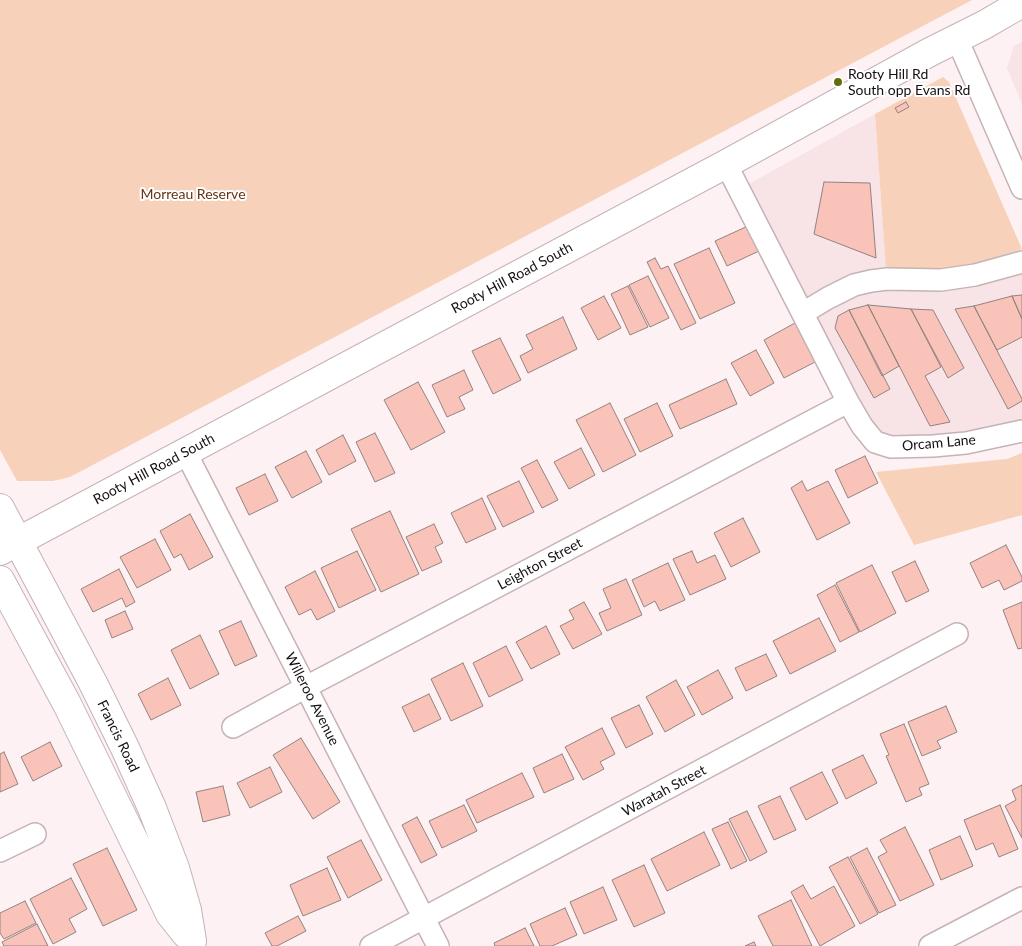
<!DOCTYPE html>
<style>
body{margin:0}
canvas{display:block;background:#fdf1f3}
</style>
<canvas width="1022" height="946"></canvas>
<script>
const context = document.querySelector('canvas').getContext('2d');
context.lineJoin = 'round';
function fill(path, color) { context.fillStyle = color; context.fill(path, 'evenodd'); }
const poly = rows => new Path2D(rows.map(r => 'M' + r).join(''));
function trace(path, color, width, dash) { context.strokeStyle = color; context.lineWidth = width; context.lineCap = dash ? 'butt' : 'round'; context.setLineDash(dash || []); context.stroke(path); }
function label(font, color, halo, rows, align = 'center') {
  context.font = font + ' Lato,sans-serif'; context.lineWidth = 4; context.setLineDash([]); context.textBaseline = 'middle'; context.strokeStyle = halo; context.fillStyle = color; for (const [text, x, y, turn = 0] of rows) {
    context.save(); context.translate(x, y); context.rotate((+turn || 0) * Math.PI / 180); context.textAlign = isNaN(turn) ? turn : align; if (halo) context.strokeText(text, 0, 0); context.fillText(text, 0, 0); context.restore();
  }
}
fill(poly([
 [1022,42,1022,104,1007,68,1014,46],
 [875,114,887,279,1022,262,1022,431,875,442,747,185]
]), '#f8e3e6');
fill(poly([
 [0,0,972,0,70,477,53,481,17,481,0,450],
 [943,77,949,82,1022,249,959,270,886,269,875,114],
 [1022,453,1022,515,914,545,876,472,1007,459]
]), '#f8d1bb');
const building = poly([
 [906,102,909,107,898,113,895,108,906,102],
 [824,182,870,183,876,258,814,234,824,182],
 [748,226,759,251,727,266,715,241,748,226],
 [709,248,735,303,700,319,674,264,709,248],
 [655,258,661,269,668,266,696,323,681,330,647,262,655,258],
 [648,276,669,318,650,327,629,285,648,276],
 [628,286,648,327,630,335,611,294,628,286],
 [1022,295,1022,319,1012,296,1022,295],
 [604,296,621,328,598,340,581,308,604,296],
 [1012,296,1022,319,1022,337,997,350,974,306,1012,296],
 [868,305,899,366,882,376,849,310,868,305],
 [868,305,911,309,941,367,925,376,950,422,930,426,868,305],
 [974,306,1022,399,1022,401,1008,409,955,309,974,306],
 [911,309,933,310,964,368,948,378,911,309],
 [849,310,890,389,874,398,835,328,838,316,849,310],
 [563,317,577,349,528,373,520,356,533,349,526,335,563,317],
 [795,323,815,362,784,378,764,340,795,323],
 [500,338,521,380,493,394,472,351,500,338],
 [756,350,774,383,750,396,731,363,756,350],
 [464,370,473,390,459,397,465,409,447,417,432,385,464,370],
 [726,379,737,404,680,429,669,405,726,379],
 [418,382,445,432,411,450,384,400,418,382],
 [610,403,636,455,603,472,576,420,610,403],
 [657,403,673,436,640,452,624,419,657,403],
 [375,433,395,473,375,482,356,442,375,433],
 [343,435,356,461,329,475,316,450,343,435],
 [581,448,595,475,569,489,554,462,581,448],
 [306,451,322,482,292,498,275,467,306,451],
 [865,456,878,483,848,498,835,470,865,456],
 [537,460,558,500,542,508,521,468,537,460],
 [265,474,278,501,249,515,236,488,265,474],
 [519,481,534,512,503,527,487,496,519,481],
 [802,481,807,491,828,481,850,523,817,540,791,488,802,481],
 [482,498,496,529,466,543,451,513,482,498],
 [390,511,419,574,381,592,351,529,390,511],
 [190,514,213,557,189,570,181,554,174,558,160,531,190,514],
 [743,518,760,552,731,567,714,533,743,518],
 [434,524,443,543,435,547,442,562,422,571,406,537,434,524],
 [155,539,171,570,137,588,120,557,155,539],
 [1006,545,1022,577,1022,581,1004,590,999,580,982,588,970,563,1006,545],
 [357,551,376,590,339,608,321,568,357,551],
 [692,551,697,563,715,555,726,579,690,595,673,559,692,551],
 [915,561,929,591,906,602,892,572,915,561],
 [668,563,685,600,660,611,655,601,644,607,632,580,668,563],
 [872,565,896,613,860,632,836,583,872,565],
 [119,569,135,602,126,607,122,598,93,612,81,589,119,569],
 [315,571,335,611,317,620,311,609,299,615,285,587,315,571],
 [626,579,642,615,607,631,599,613,611,608,603,589,626,579],
 [835,585,859,632,840,642,817,595,835,585],
 [584,602,602,634,573,649,560,626,574,619,569,610,584,602],
 [1022,602,1022,648,1018,649,1003,610,1022,602],
 [125,611,133,629,112,638,105,620,125,611],
 [819,618,836,651,790,674,773,641,819,618],
 [241,621,257,656,235,666,219,631,241,621],
 [546,626,560,654,531,669,516,642,546,626],
 [200,635,219,674,190,689,171,650,200,635],
 [506,646,523,680,489,697,473,663,506,646],
 [766,654,777,676,746,691,735,668,766,654],
 [463,663,483,706,451,721,431,679,463,663],
 [718,670,733,698,702,715,687,687,718,670],
 [168,678,181,705,151,720,138,694,168,678],
 [676,680,695,715,665,732,646,697,676,680],
 [429,694,441,719,414,732,402,707,429,694],
 [639,705,653,734,626,748,611,718,639,705],
 [946,706,957,732,937,741,941,748,922,756,908,722,946,706],
 [904,724,929,784,919,788,922,795,906,802,886,756,889,755,880,734,904,724],
 [602,728,615,754,600,762,604,769,583,780,565,747,602,728],
 [301,738,340,802,313,819,273,755,301,738],
 [50,742,62,766,33,781,21,757,50,742],
 [4,752,18,784,0,792,0,754,4,752],
 [562,754,574,779,544,793,533,768,562,754],
 [863,755,877,783,846,799,832,770,863,755],
 [270,767,282,792,250,808,237,783,270,767],
 [822,772,838,803,806,820,790,788,822,772],
 [522,773,534,797,477,823,466,800,522,773],
 [1022,785,1022,838,1005,806,1016,800,1012,790,1022,785],
 [223,786,230,815,203,822,196,792,223,786],
 [780,796,796,830,774,840,758,806,780,796],
 [464,805,477,831,442,848,429,821,464,805],
 [1000,805,1018,849,999,857,993,843,976,850,964,820,1000,805],
 [747,811,767,852,750,861,729,819,747,811],
 [417,817,437,855,421,863,402,825,417,817],
 [728,822,747,861,731,869,712,829,728,822],
 [905,827,934,885,900,901,878,857,887,852,880,840,905,827],
 [704,832,720,865,667,891,651,859,704,832],
 [960,836,973,866,941,880,929,850,960,836],
 [361,840,382,880,348,898,327,857,361,840],
 [107,848,137,910,103,926,73,864,107,848],
 [867,848,896,905,879,913,850,857,867,848],
 [848,857,878,914,860,924,829,867,848,857],
 [644,865,665,913,634,927,612,880,644,865],
 [327,868,341,900,303,916,290,885,327,868],
 [71,878,87,909,69,919,76,932,53,944,30,899,71,878],
 [803,885,811,899,834,886,855,926,820,946,791,892,803,885],
 [603,887,617,920,584,934,570,902,603,887],
 [791,900,812,946,773,946,758,916,791,900],
 [25,901,36,923,4,939,0,933,0,913,25,901],
 [565,908,577,935,552,946,540,946,530,924,565,908],
 [298,916,306,931,277,946,272,946,265,933,298,916],
 [37,924,48,946,4,946,2,942,37,924],
 [525,928,534,946,495,946,494,943,525,928],
 [754,942,756,946,745,946,754,942]
]);
fill(building, '#f9c3ba');
trace(building, '#93837f', 1);
const minor = poly([
 [957,39,1022,188],
 [726,164,848,402,862,426,875,442,891,447,933,446,966,443,1022,431],
 [803,313,828,298,854,285,871,281,887,279,941,280,975,275,1022,262],
 [186,453,438,946],
 [233,727,306,687,848,402],
 [0,851,35,834],
 [371,946,957,634],
 [930,946,1022,898]
]);
const major = poly([
 [0,508,93,683,125,748,152,808,175,868,187,910,192,941],
 [0,551,726,164,930,52,984,25,1022,3],
 [0,580,67,704,170,914,186,934]
]);
trace(minor, '#c5b3b5', 24);
trace(major, '#c5b3b5', 30);
trace(minor, '#fff', 21);
trace(major, '#fff', 28);
for (const [x, y, r, color] of [
 [838,82,5,"#646b0f"]
]) { const dot = new Path2D(); dot.arc(x, y, r, 0, 2 * Math.PI); context.fillStyle = color; context.fill(dot); trace(dot, '#fff', 2); }
label('14px', '#150f10', '#fff', [
 ["Rooty Hill Rd",848,74],
 ["South opp Evans Rd",848,90]
], 'left');
label('14px', '#643414', '#fff', [
 ["Morreau Reserve",193,194]
]);
label('14px', '#150f10', '#fff', [
 ["Rooty Hill Road South",512,278,-28],
 ["Orcam Lane",939,443,-5],
 ["Rooty Hill Road South",154,469,-28],
 ["Leighton Street",540,564,-28],
 ["Willeroo Avenue",312,699,63],
 ["Francis Road",118,736,64],
 ["Waratah Street",664,791,-28]
]);
</script>
